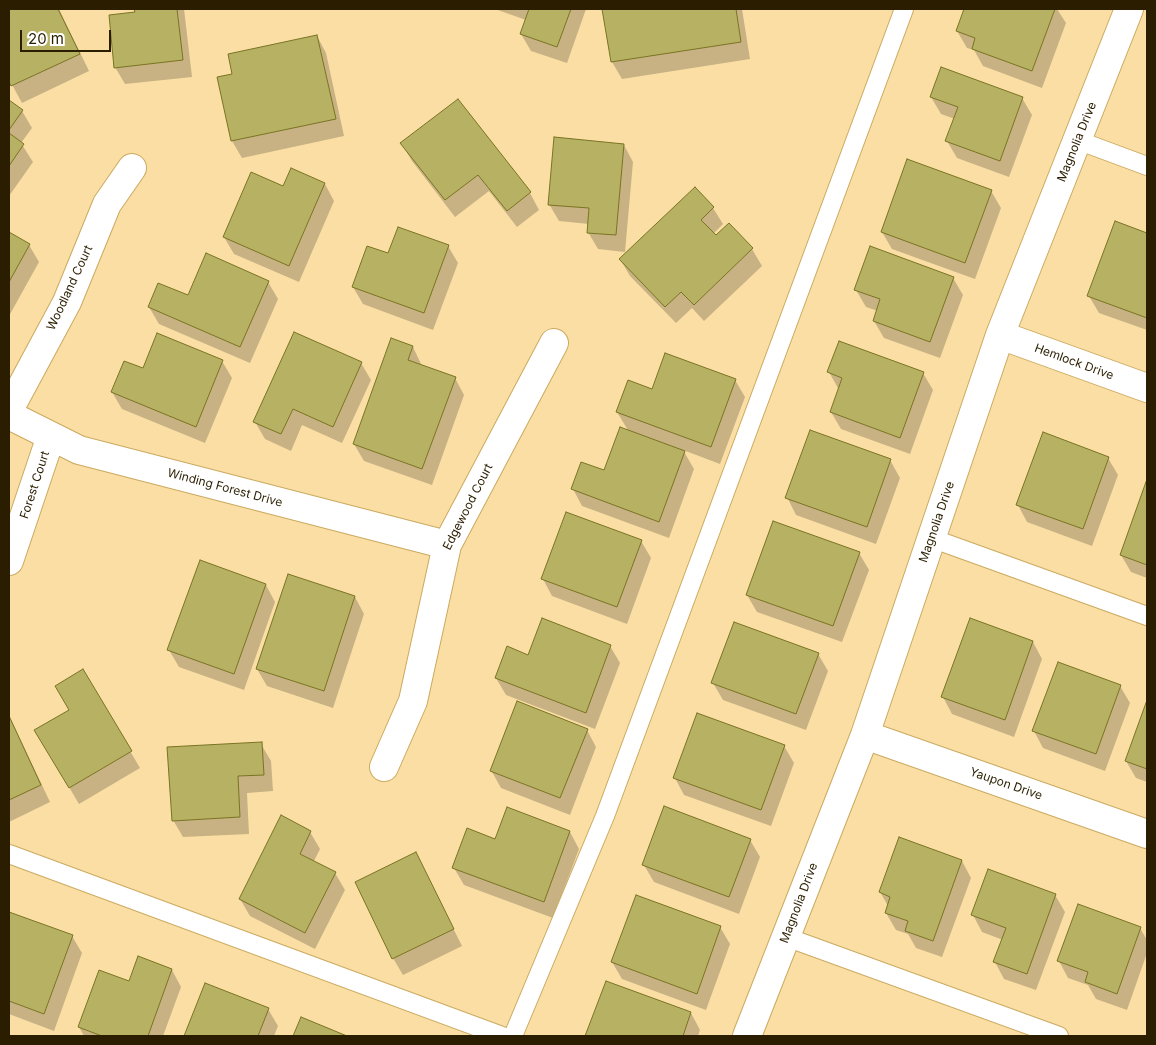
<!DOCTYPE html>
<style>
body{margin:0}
#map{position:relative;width:1156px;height:1045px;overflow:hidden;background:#fadea4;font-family:Inter,sans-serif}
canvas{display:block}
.frame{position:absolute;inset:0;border:10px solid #2b1e00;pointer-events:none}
.scale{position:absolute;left:20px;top:30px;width:91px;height:22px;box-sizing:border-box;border:2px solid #2b1e00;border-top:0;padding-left:6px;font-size:15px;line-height:18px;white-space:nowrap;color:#2b1e00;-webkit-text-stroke:4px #fff;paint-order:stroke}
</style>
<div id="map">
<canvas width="1156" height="1045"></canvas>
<div class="frame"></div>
<div class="scale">20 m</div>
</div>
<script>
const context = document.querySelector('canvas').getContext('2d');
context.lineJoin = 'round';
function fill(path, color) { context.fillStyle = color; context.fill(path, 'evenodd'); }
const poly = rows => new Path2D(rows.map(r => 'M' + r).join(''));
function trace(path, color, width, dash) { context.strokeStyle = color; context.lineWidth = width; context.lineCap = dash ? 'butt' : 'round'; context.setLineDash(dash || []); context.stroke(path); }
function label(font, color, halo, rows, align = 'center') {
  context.font = font + ' Inter,sans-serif'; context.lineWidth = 4.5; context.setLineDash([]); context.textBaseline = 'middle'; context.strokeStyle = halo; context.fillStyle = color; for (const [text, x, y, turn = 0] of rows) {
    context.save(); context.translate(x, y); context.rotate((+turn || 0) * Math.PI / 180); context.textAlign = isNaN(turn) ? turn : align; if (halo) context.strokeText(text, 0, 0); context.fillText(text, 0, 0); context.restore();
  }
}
fill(poly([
 [9,9,59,9,89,71,22,103,9,79],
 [136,9,184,9,192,77,125,84,115,67,136,13],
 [495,9,586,9,567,63,531,51,521,34,526,20],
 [604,9,742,9,750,59,622,79,612,62],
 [965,9,1057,9,1066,23,1042,88,983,66,974,50,967,48,957,31],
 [317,36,326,53,344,136,242,158,232,141,218,78,233,74],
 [931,97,1022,98,1032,115,1009,177,957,158,947,141,955,119,941,114],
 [9,101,22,111,32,128,21,143,33,162,9,196],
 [402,144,530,193,539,210,517,227,489,191,455,217,412,161],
 [624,145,633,162,625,252,598,249,588,232,589,224,559,221,549,204],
 [291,170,325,184,334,201,299,282,234,254,224,237,284,188],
 [991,191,1001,208,975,279,892,249,882,232],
 [713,208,723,224,713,234,716,237,729,225,752,249,762,266,704,321,692,308,676,323,630,276,620,259],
 [1115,223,1147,234,1147,330,1099,313,1089,296],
 [9,233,29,245,39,262,9,316],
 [448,246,458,263,433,330,363,304,353,287,389,255],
 [953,278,963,295,940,358,884,338,874,321,878,311,866,307,856,290],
 [268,282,278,299,250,363,159,324,149,307],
 [413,347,422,366,455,378,464,395,432,485,364,461,354,444],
 [222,361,232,378,205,443,122,409,112,392,143,370],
 [361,363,371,380,342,443,302,425,291,451,265,439,255,422],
 [829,372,923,373,933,390,910,454,841,429,831,412,839,390],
 [735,380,745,397,720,464,683,450,694,469,669,538,582,506,573,489,605,472,629,432,617,412,653,391],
 [1108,458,1118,475,1092,546,1027,522,1018,505],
 [890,460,900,478,876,544,796,515,787,497],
 [1147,483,1147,578,1131,572,1121,555],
 [641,541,651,558,627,624,552,596,543,579],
 [859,553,869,570,842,642,757,612,747,595],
 [266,585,275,602,244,690,179,667,169,650],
 [355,597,364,614,333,708,267,686,257,669],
 [1033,642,1042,659,1014,737,952,714,943,697],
 [610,646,620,663,595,729,506,695,496,678],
 [818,654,828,671,806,730,723,700,713,683],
 [83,671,140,768,79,804,36,731,70,710],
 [1120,686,1130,703,1105,771,1043,748,1034,731],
 [1147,703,1147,782,1136,778,1126,761],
 [9,715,50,802,9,822],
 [587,730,596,747,570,815,501,788,491,770],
 [261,744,271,761,273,791,247,793,249,834,183,837,173,820],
 [784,746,794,763,771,826,684,795,675,778],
 [310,832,320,849,313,863,335,873,345,890,315,949,250,916,240,899],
 [570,832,579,849,553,918,464,885,454,868,496,841],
 [750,840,760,857,739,914,654,882,644,865],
 [416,854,462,946,403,975,393,958],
 [962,861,971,878,942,957,916,948,908,934,896,930,886,913,888,906,880,892],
 [1055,895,1065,912,1036,990,1004,979,995,962,1003,940,982,932,973,915],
 [9,913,72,936,82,953,54,1031,9,1014],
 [720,927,730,944,706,1010,622,979,612,962],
 [1140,928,1147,940,1147,953,1127,1010,1096,999,1088,985,1068,978,1059,961],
 [172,970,181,987,163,1036,84,1036,79,1027],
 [606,982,691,1013,700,1030,698,1036,587,1036],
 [206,984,268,1009,278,1026,274,1036,185,1036]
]), '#0003');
const building = poly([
 [9,9,58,9,80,54,11,86,9,82,9,9],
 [134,9,177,9,183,60,114,68,109,15,135,12,134,9],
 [529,9,571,9,557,47,520,34,529,9],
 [602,9,736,9,741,42,611,62,602,9],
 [964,9,1055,9,1032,71,972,49,975,38,956,31,964,9],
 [317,35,336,119,231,141,217,77,232,74,228,54,317,35],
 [941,67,1023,97,1000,161,945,141,958,107,930,97,941,67],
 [458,99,531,192,507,211,478,175,445,200,400,143,458,99],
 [9,100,23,110,9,130,9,100],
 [9,133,24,144,9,166,9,133],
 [554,137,624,144,616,235,587,233,589,208,548,205,554,137],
 [907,159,992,190,965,263,881,232,907,159],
 [291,168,325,183,289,266,223,237,251,172,283,186,291,168],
 [695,187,714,207,701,220,716,235,729,223,753,248,694,305,681,292,665,307,619,259,695,187],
 [1115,221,1147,233,1147,318,1087,296,1115,221],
 [398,227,449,245,424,313,352,287,367,246,388,253,398,227],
 [9,232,30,244,9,282,9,232],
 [870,246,954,277,930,342,873,321,880,299,854,290,870,246],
 [206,253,269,281,240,347,148,307,158,283,188,295,206,253],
 [294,332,362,362,333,427,293,409,281,434,253,422,294,332],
 [157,333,223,360,196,427,111,392,124,361,143,368,157,333],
 [391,338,413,346,408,360,456,377,422,469,353,444,391,338],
 [839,341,924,372,900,438,830,412,842,378,827,372,839,341],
 [665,353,736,379,711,447,616,412,628,380,652,389,665,353],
 [620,427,685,451,659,522,571,489,581,462,604,470,620,427],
 [810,430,891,459,867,527,785,498,810,430],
 [1043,432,1109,457,1083,529,1016,505,1043,432],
 [1147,479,1147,565,1120,555,1147,479],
 [566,512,642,540,617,607,541,579,566,512],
 [773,521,860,552,833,626,746,595,773,521],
 [200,560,266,584,234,674,167,650,200,560],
 [288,574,355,596,324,691,256,669,288,574],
 [542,618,611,645,586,713,495,678,507,646,528,655,542,618],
 [970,618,1033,641,1005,720,941,697,970,618],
 [734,622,819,653,796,714,711,683,734,622],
 [1058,662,1121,685,1096,754,1032,731,1058,662],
 [83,669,132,751,69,788,34,730,69,710,55,686,83,669],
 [1147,700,1147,769,1125,761,1147,700],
 [517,701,588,729,560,798,490,771,517,701],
 [697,713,785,745,761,810,673,778,697,713],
 [9,716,41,785,9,800,9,716],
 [262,742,264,775,238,776,240,817,172,821,167,747,262,742],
 [664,806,751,839,729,897,642,865,664,806],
 [507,807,570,831,544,902,452,868,467,828,495,839,507,807],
 [281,815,311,831,300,854,336,872,305,933,239,899,281,815],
 [899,837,962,860,933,941,905,931,908,921,885,913,890,897,879,892,899,837],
 [416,852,454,929,392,959,355,882,416,852],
 [988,869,1056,894,1027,974,993,962,1006,928,971,915,988,869],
 [636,895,721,926,697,994,611,962,636,895],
 [1078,904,1141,927,1117,994,1085,982,1088,972,1057,961,1078,904],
 [9,912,73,935,44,1014,9,1001,9,912],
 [138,956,172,969,148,1036,102,1036,78,1027,99,970,129,981,138,956],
 [606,981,691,1012,683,1036,585,1036,606,981],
 [205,983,269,1008,258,1036,184,1036,205,983],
 [301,1017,347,1036,293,1036,301,1017]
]);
fill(building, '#b7b263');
trace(building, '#797322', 1);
const service = poly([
 [1077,140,1147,166],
 [931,538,1147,616],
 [9,854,502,1036],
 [786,937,1059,1036],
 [513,1036,605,816,904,9]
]);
const minor = poly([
 [1000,335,1147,388],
 [9,410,67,302,107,204,132,168],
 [9,415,79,450,447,545],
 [9,561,51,436],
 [865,735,1147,834],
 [384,767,413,701,447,545,554,343],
 [747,1036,865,735,1000,335,1129,9]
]);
trace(service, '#cbaa60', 20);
trace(minor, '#cbaa60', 30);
trace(service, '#fff', 18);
trace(minor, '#fff', 28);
label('12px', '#2b1e00', '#fff', [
 ["Magnolia Drive",1077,142,-68],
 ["Woodland Court",70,288,-65],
 ["Hemlock Drive",1074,362,20],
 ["Forest Court",35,485,-72],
 ["Winding Forest Drive",225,488,15],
 ["Edgewood Court",468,507,-63],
 ["Magnolia Drive",937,522,-71],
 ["Yaupon Drive",1006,784,19],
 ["Magnolia Drive",799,903,-69]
]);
</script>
